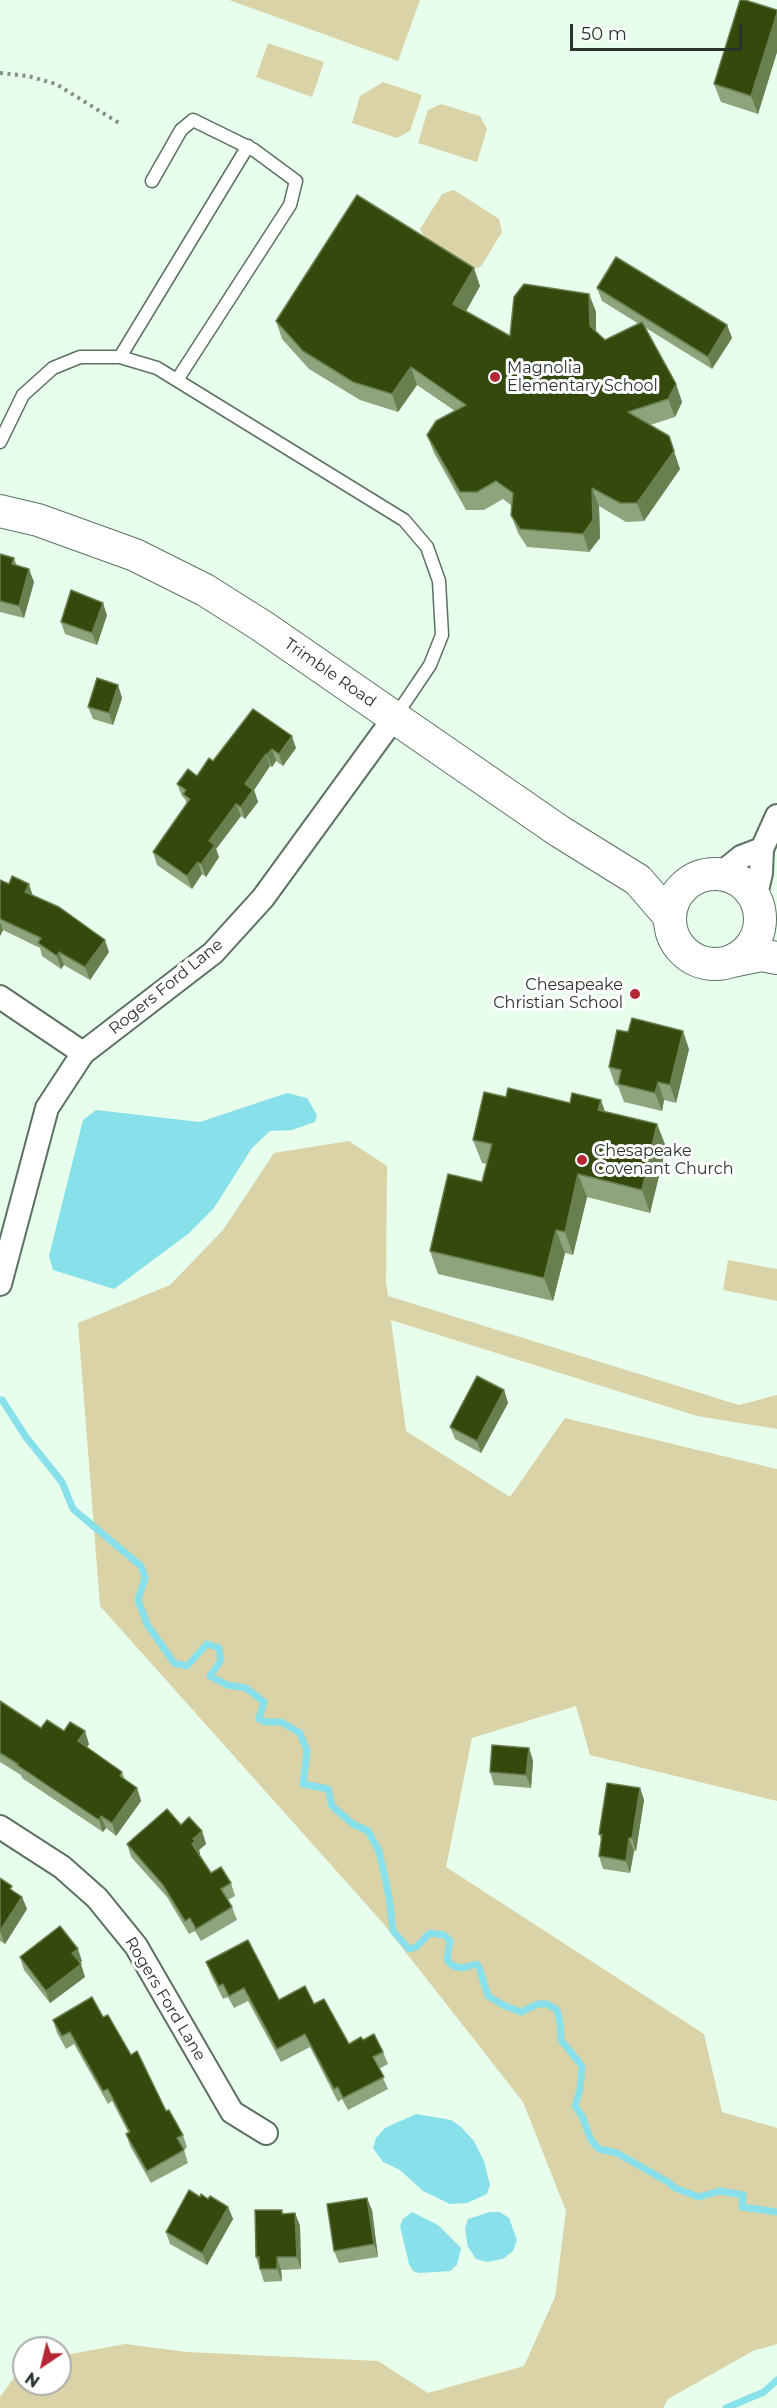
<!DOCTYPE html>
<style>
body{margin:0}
#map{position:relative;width:777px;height:2408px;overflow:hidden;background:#e7feec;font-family:Montserrat,sans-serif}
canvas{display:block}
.north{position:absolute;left:12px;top:2336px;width:60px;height:60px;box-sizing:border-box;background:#fff;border:2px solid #aaadab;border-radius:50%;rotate:215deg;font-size:16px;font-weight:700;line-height:24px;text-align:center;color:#2a332c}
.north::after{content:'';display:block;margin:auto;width:21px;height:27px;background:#b72634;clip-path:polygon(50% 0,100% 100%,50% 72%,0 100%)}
.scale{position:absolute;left:570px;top:24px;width:172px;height:27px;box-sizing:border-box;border:3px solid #2a332c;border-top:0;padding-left:8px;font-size:18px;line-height:21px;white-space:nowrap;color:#2a332c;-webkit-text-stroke:4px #fff;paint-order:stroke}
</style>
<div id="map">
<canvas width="777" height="2408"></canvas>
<div class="north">N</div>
<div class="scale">50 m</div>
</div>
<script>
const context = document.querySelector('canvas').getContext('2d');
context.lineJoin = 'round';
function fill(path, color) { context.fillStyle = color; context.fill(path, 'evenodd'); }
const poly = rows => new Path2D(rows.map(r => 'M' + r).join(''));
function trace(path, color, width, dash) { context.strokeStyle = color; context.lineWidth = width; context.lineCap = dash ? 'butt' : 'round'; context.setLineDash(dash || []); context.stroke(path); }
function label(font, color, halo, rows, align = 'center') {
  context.font = font + ' Montserrat,sans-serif'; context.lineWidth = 6; context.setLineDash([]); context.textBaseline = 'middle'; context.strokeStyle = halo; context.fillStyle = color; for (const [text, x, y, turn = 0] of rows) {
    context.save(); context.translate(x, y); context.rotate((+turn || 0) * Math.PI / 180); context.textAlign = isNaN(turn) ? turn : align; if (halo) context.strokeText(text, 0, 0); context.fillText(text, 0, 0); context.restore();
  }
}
fill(poly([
 [229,0,420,0,398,61],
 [268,43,324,62,312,97,256,77],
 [383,82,422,95,410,131,397,138,352,123,360,96],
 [441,104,480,116,487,129,477,162,418,143,428,110],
 [454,190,499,219,502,232,482,265,478,268,471,267,426,239,420,229,442,194],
 [349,1141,387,1166,386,1281,388,1296,739,1405,777,1395,777,1429,697,1416,391,1320,406,1431,510,1497,565,1418,777,1469,777,1801,590,1755,576,1706,472,1738,446,1867,704,2034,722,2112,777,2128,777,2344,753,2351,668,2399,663,2408,0,2408,0,2397,24,2364,24,2384,60,2384,60,2356,125,2344,187,2352,378,2361,428,2393,524,2366,555,2297,566,2211,523,2102,382,1922,100,1606,78,1323,170,1285,223,1230,274,1153],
 [728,1260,777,1269,777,1301,723,1290]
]), '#dad3a7');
fill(poly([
 [287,1093,307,1098,317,1115,315,1122,292,1130,270,1131,252,1148,214,1208,188,1234,114,1289,53,1270,49,1256,83,1120,96,1110,200,1122],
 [416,2114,451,2120,460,2126,474,2141,484,2161,490,2185,487,2194,467,2203,450,2204,423,2191,400,2170,383,2162,373,2148,376,2138,385,2128],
 [412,2212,438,2225,461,2248,457,2265,450,2271,419,2273,413,2271,409,2264,400,2226,403,2219],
 [490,2212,500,2212,509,2218,517,2240,513,2251,503,2259,487,2262,476,2259,468,2247,465,2229,468,2219]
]), '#88e0eb');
trace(poly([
 [2,1400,26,1437,62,1482,73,1509,141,1566,145,1578,138,1600,147,1624,174,1663,187,1666,207,1644,219,1648,221,1660,210,1676,227,1685,246,1688,264,1702,259,1719,266,1722,281,1722,300,1733,307,1751,303,1784,328,1789,332,1806,353,1824,368,1831,379,1851,389,1896,393,1931,409,1949,416,1947,430,1933,444,1935,450,1941,447,1960,453,1966,463,1968,476,1964,479,1967,488,1996,505,2006,521,2012,538,2004,547,2004,557,2010,560,2023,561,2040,582,2066,580,2090,575,2106,582,2116,591,2140,599,2149,617,2153,668,2182,675,2188,699,2197,720,2191,743,2195,742,2207,777,2212],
 [726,2408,764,2392,777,2380]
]), '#88e0eb', 7);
const lane = poly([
 [152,181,181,130,193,120,254,150,296,181,290,205,177,380],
 [120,357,248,146],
 [0,442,23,395,53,368,80,357,120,357,157,368,404,520,427,547,439,581,442,635,430,665,395,717]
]);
const street = poly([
 [720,874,741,857,762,849],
 [755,899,761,873,762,849,777,816],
 [0,997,83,1053],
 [0,1284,47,1108,83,1053,213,953,263,898,394,718],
 [0,1827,62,1867,97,1898,136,1946,232,2112,266,2133]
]);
const secondary = poly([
 [0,511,38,520,135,555,205,590,262,626,559,831,638,880,669,916],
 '670 919a45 45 0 1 1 90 0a45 45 0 1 1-90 0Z',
 [732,961,761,955,777,958]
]);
trace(lane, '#5c7162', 15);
trace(street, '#5c7162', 26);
trace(secondary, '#5c7162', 34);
trace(poly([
 [0,73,28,76,56,84,119,123]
]), '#809084', 4, [3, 4.5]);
trace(lane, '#fff', 12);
trace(street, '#fff', 22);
trace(secondary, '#fff', 32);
fill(poly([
 [777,13,777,52,758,114,721,102,714,84],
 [480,286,466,311,510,336,589,294,596,312,596,332,605,340,639,324,602,301,597,288,727,325,732,338,712,369,646,328,676,384,682,402,675,417,650,425,680,469,644,521,626,522,599,506,600,538,589,552,527,547,518,533,511,515,512,506,503,499,484,510,466,510,434,453,427,435,455,411,417,385,398,412,360,400,309,369,282,339,276,321],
 [0,554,14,558,17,566,34,582,24,618,0,612],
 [107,615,97,645,65,634,61,622],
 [118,685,122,698,113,725,93,719,88,707],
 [253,709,296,748,283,766,276,761,272,767,270,766,254,790,258,802,245,819,241,816,216,849,219,857,206,877,202,874,192,889,157,865,153,852,187,804,185,799,182,796,177,784,197,776,213,761],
 [0,880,33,896,109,952,90,980,64,965,61,969,42,956,40,948,3,930,0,936],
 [689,1049,676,1103,664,1100,662,1111,624,1102,618,1086,615,1085,609,1067],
 [506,1097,605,1112,657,1124,666,1147,650,1213,587,1197,573,1255,565,1253,553,1301,438,1274,430,1251,482,1182,487,1164,482,1163,473,1140],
 [504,1390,508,1403,481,1453,455,1439,450,1427],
 [0,1701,41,1728,64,1731,89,1744,87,1747,122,1772,125,1780,137,1788,141,1801,116,1836,106,1828,103,1832,22,1778,21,1775,0,1762],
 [529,1748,533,1761,531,1788,494,1785,490,1772],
 [640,1788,644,1800,636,1851,634,1851,630,1873,603,1869,599,1856,601,1840,599,1834],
 [181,1825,202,1831,206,1844,199,1850,200,1854,199,1855,211,1873,231,1883,235,1896,228,1900,232,1907,237,1920,201,1941,195,1931,189,1934,167,1897,131,1857,127,1844],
 [0,1878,14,1892,22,1897,27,1909,5,1944,0,1941],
 [20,1957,82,1961,80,1963,85,1977,50,2003,24,1970],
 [206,1962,279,2000,314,2004,349,2044,363,2040,383,2052,388,2064,379,2069,388,2089,348,2110,342,2099,338,2102,310,2047,281,2062,248,2001,234,2008,228,1997,223,1999,211,1975],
 [103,2017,131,2055,166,2111,183,2135,187,2147,184,2150,188,2163,151,2183,130,2146,126,2134,128,2132,112,2101,108,2104,74,2044,66,2049,57,2033,53,2020],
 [200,2197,208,2199,228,2207,233,2219,207,2265,170,2244,166,2232],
 [372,2210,378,2257,339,2263,334,2251],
 [284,2213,295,2213,300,2226,301,2269,281,2270,282,2281,264,2282,256,2257]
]), '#8ea47c');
fill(poly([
 [777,13,777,52,758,114,751,96],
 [474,268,480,286,460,322,453,304],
 [589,294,596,312,596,345,590,326],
 [727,325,732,338,712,369,708,357],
 [411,367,417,385,398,412,392,394],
 [676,384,682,402,675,417,668,399],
 [669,436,680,469,644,521,637,503],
 [592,488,599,506,600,538,589,552,583,534],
 [29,569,34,582,24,618,19,606],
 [103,603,107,615,97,645,92,633],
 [118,685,122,698,113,725,109,713],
 [292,736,296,748,283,766,279,754],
 [272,749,276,761,272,767,267,755],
 [266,754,270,766,254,790,258,802,245,819,241,807,245,784],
 [236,804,241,816,216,849,219,857,206,877,201,864,209,841],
 [198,862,202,874,192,889,187,876],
 [29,884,33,896,25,892],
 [0,922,3,930,0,936],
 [105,940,109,952,90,980,85,967],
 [59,952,64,965,61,969,57,956],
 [683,1031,689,1049,676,1103,670,1085],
 [658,1082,664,1100,662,1111,655,1093],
 [601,1100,609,1123,598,1110],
 [657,1124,666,1147,650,1213,642,1190],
 [578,1174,587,1197,573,1255,565,1232],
 [556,1230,565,1253,553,1301,544,1278],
 [504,1390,508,1403,481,1453,477,1441],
 [85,1731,89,1744,83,1754,78,1741],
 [529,1748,533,1761,531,1788,526,1775],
 [137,1788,141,1801,116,1836,112,1823],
 [640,1788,644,1800,636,1851,632,1838],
 [101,1816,106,1828,103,1832,99,1820],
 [202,1831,206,1844,199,1850,200,1854,197,1857,192,1844,193,1839],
 [629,1838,634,1851,630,1873,626,1861],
 [22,1897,27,1909,5,1944,0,1931],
 [78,1949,82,1961,76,1965,72,1953],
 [81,1964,85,1977,50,2003,46,1991],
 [367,2198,372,2210,378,2257,374,2244],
 [228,2207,233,2219,207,2265,202,2253],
 [295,2213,300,2226,301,2269,297,2257],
 [277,2257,281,2270,282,2281,277,2269]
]), '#6a7f50');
const building = poly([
 [740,0,745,0,777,10,777,13,751,96,714,84,740,0],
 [357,195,474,268,453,304,510,336,514,297,524,284,589,294,590,326,605,340,642,322,676,384,668,399,628,412,669,436,674,451,637,503,620,503,592,488,593,520,583,534,520,529,511,515,513,493,496,481,477,492,460,492,427,435,436,421,466,405,411,367,392,394,353,382,303,351,276,321,357,195],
 [616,257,727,325,708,357,597,288,616,257],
 [0,554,14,558,12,564,29,569,19,606,0,601,0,554],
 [71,590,103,603,92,633,61,622,71,590],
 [97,678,118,685,109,713,88,707,97,678],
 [253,709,292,736,279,754,272,749,267,755,266,754,245,784,253,790,241,807,236,804,209,841,215,845,201,864,198,862,187,876,153,852,190,799,183,794,186,790,177,784,188,769,197,776,209,758,213,761,253,709],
 [12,876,29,884,25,892,59,907,105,940,85,967,59,952,57,956,38,943,41,938,0,919,0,880,9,884,12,876],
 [632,1018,683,1031,670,1085,658,1082,655,1093,618,1084,621,1070,609,1067,617,1030,628,1032,632,1018],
 [508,1088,570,1103,572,1093,601,1100,598,1110,657,1124,642,1190,578,1174,565,1232,556,1230,544,1278,430,1251,448,1174,482,1182,492,1144,473,1140,484,1092,506,1097,508,1088],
 [477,1376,504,1390,477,1441,450,1427,477,1376],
 [0,1701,41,1728,47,1720,64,1731,70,1722,85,1731,78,1741,122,1772,120,1776,137,1788,112,1823,101,1816,99,1820,17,1765,18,1764,0,1753,0,1701],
 [492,1745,529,1748,526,1775,490,1772,492,1745],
 [607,1783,640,1788,632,1838,629,1838,626,1861,599,1856,602,1835,599,1834,607,1783],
 [167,1809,181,1825,189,1817,202,1831,193,1839,195,1841,192,1844,211,1873,221,1867,231,1883,221,1889,232,1907,196,1929,190,1918,185,1921,163,1885,127,1844,167,1809],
 [0,1878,12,1886,10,1889,22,1897,0,1931,0,1878],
 [60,1926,78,1949,72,1953,81,1964,46,1991,20,1957,60,1926],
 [248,1940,279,2000,305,1986,314,2004,324,1999,349,2044,361,2037,363,2040,374,2034,383,2052,373,2057,384,2077,343,2098,338,2087,334,2089,305,2034,277,2049,244,1988,229,1996,223,1984,219,1986,206,1962,248,1940],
 [92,1997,103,2017,108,2015,131,2055,137,2051,166,2111,169,2110,183,2135,177,2138,184,2150,147,2171,126,2134,130,2132,108,2089,103,2091,70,2032,62,2036,53,2020,92,1997],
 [189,2190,200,2197,201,2194,208,2199,210,2196,228,2207,202,2253,166,2232,189,2190],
 [367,2198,374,2244,334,2251,327,2204,367,2198],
 [255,2210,282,2210,282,2214,295,2213,297,2257,277,2257,277,2269,260,2269,259,2257,256,2257,255,2210]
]);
fill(building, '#35490d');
trace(building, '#6a7f50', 1.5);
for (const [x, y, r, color] of [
 [495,377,6,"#b72634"],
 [635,994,6,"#b72634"],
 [582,1160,6,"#b72634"]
]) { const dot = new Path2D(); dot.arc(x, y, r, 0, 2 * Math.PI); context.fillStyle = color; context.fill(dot); trace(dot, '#fff', 2); }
label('16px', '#2a332c', '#fff', [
 ["Magnolia",507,368],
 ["Elementary School",507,386],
 ["Chesapeake",623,985,"right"],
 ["Christian School",623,1003,"right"],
 ["Chesapeake",594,1151],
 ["Covenant Church",594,1169]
], 'left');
label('16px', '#2a332c', '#fff', [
 ["Trimble Road",330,673,35],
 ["Rogers Ford Lane",166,987,-39],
 ["Rogers Ford Lane",165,1999,59]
]);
</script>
